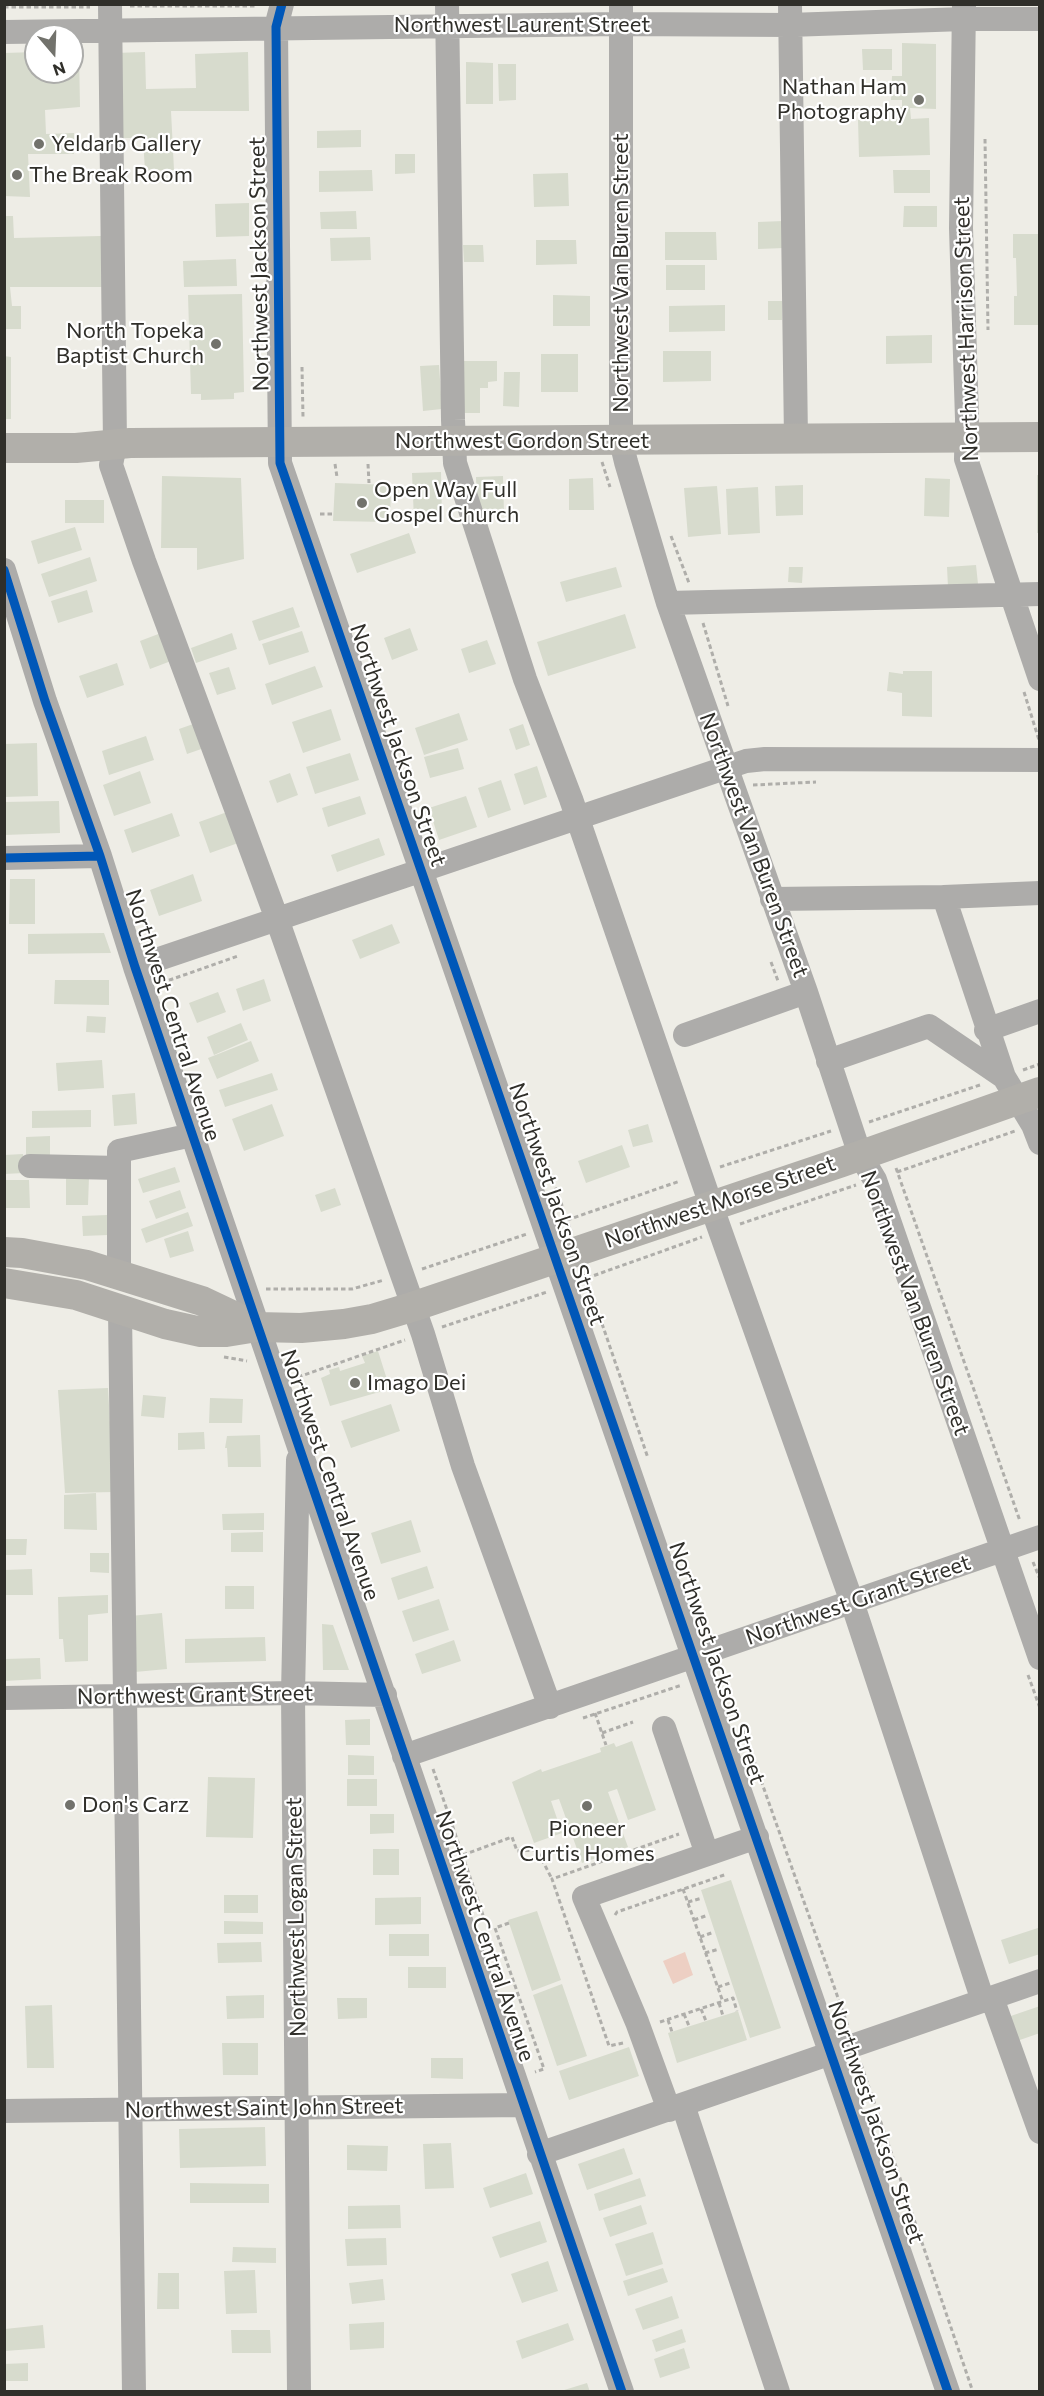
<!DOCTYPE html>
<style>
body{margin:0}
#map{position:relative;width:1044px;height:2396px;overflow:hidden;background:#eeede6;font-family:Commissioner,sans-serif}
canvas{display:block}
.frame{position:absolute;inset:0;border:6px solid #302f2a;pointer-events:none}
.north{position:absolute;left:24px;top:24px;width:60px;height:60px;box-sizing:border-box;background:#fff;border:2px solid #acacaa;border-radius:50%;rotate:161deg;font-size:16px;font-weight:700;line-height:24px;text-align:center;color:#302f2a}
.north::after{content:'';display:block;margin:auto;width:21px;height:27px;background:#72726c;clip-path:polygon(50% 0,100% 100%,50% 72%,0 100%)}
</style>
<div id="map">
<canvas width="1044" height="2396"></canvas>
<div class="frame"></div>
<div class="north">N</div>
</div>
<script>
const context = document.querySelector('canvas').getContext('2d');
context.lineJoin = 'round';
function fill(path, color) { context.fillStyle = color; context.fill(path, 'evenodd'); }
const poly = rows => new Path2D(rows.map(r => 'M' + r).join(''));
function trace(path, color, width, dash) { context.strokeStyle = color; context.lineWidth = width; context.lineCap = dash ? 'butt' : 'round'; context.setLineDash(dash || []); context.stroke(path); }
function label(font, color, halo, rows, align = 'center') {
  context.font = font + ' Commissioner,sans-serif'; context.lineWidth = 4.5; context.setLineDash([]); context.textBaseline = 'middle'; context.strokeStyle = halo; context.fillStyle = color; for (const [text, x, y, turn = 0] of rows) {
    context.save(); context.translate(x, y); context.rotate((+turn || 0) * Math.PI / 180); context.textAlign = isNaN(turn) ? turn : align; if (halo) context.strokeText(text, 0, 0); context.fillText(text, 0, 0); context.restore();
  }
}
fill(poly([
 [685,1952,693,1975,673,1984,663,1961]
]), '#edcfc3');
fill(poly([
 [902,43,936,44,936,109,910,108,911,119,929,118,930,155,859,157,858,120,899,119,899,107,902,107,902,100,891,100,892,76,902,76],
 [862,49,892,49,892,70,863,70],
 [72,51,79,51,80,107,45,110,46,134,74,133,74,154,28,154,30,197,4,196,4,53,36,52,36,72,72,72],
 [145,52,146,89,196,88,195,54,248,52,249,111,171,111,174,170,145,171,143,138,116,138,115,53],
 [466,62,493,63,493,104,466,104],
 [498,64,516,64,516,100,499,101],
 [361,130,361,147,317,148,317,131],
 [395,154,415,154,415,173,395,174],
 [372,170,373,191,319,192,319,171],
 [893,170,930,170,930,193,894,193],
 [568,173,569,206,534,207,533,174],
 [249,203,249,236,216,237,215,204],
 [904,206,937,206,937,227,903,227],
 [356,211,357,229,321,229,320,212],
 [4,216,13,216,14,238,101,236,102,287,10,287,12,306,21,306,21,329,4,329],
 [783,221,784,248,758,249,758,222],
 [665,232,716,232,717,260,665,260],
 [1013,234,1040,234,1040,325,1014,325,1014,296,1017,296,1016,258,1013,258],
 [370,237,371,260,331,261,330,238],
 [536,240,576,240,577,264,536,265],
 [463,245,483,245,484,262,464,262],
 [236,259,237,286,184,287,183,261],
 [666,265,705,265,705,290,666,290],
 [242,294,244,392,234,393,234,399,201,400,201,394,191,394,188,295],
 [553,295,590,296,590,326,553,326],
 [768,301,782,301,782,320,768,320],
 [725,305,725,331,669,332,669,306],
 [932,335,932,363,886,364,886,336],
 [663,351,711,351,711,381,663,382],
 [541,354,578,354,578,392,541,392],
 [4,356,11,357,11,419,4,419],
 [456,361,497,361,497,381,488,382,488,388,480,388,480,413,457,413],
 [439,365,442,409,423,411,420,366],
 [504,372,520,372,519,407,503,406],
 [441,472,442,519,414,520,412,473],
 [1037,475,1040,475,1040,533,1037,533],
 [162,476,241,478,244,559,197,570,197,548,161,548],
 [503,476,504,513,477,513,476,477],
 [593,478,594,510,569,510,569,479],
 [925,478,950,479,949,517,924,516],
 [335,483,391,485,390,522,333,521],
 [803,485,803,515,776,516,775,486],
 [717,486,721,534,688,537,684,488],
 [758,487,760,533,728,535,726,489],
 [65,500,104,500,104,523,65,523],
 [75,527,82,550,38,564,31,541],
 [409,533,416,553,357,573,350,554],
 [90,557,97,581,49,597,41,574],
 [976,565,978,584,948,587,947,567],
 [616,567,622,587,566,602,560,582],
 [789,567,803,567,802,583,788,582],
 [87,590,93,612,58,623,51,601],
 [293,607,300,627,259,641,252,621],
 [625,614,636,648,548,676,537,642],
 [410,628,418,650,392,660,384,638],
 [302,631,309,652,269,665,262,644],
 [161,633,171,661,150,669,140,641],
 [232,633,237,649,196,663,191,648],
 [487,640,496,664,469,673,461,649],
 [117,663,124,685,87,698,79,676],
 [315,666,323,687,272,705,265,684],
 [229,667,236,689,217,695,209,673],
 [903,671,932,671,932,717,902,716,902,693,887,691,889,672,903,674],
 [331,709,341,740,303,753,292,722],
 [459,713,468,740,424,755,415,728],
 [199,722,207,747,187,754,179,729],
 [523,724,530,745,516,750,509,729],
 [146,736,154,760,109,775,102,751],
 [37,743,38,796,4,797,4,744],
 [458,748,464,769,430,778,424,757],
 [350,753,359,780,315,794,306,767],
 [537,766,547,797,524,805,514,774],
 [140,771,151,803,114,816,103,785],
 [290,773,298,795,277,803,269,781],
 [501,780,511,810,488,818,478,788],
 [360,796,366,814,328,827,322,808],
 [466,796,477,827,439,840,429,808],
 [59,801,60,833,4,835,4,802],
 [230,811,241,842,210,853,199,822],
 [172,813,180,836,132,853,124,830],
 [379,838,385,855,337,872,331,855],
 [193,874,202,901,159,916,150,890],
 [10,879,35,879,35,924,9,924],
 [392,924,400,943,360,959,352,940],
 [104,933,111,953,28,954,28,934],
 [264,979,271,1001,243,1011,236,989],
 [55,980,109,980,109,1005,54,1004],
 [218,992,226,1012,197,1023,189,1003],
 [87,1016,106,1017,105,1033,86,1032],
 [241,1023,248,1040,214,1055,207,1037],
 [251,1041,259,1061,217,1079,208,1058],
 [102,1060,104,1088,58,1091,56,1063],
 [272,1073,278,1090,225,1107,219,1090],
 [135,1093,137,1124,114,1126,112,1095],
 [272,1104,284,1136,244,1151,232,1119],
 [91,1110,91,1127,32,1128,32,1111],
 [648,1124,653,1142,633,1147,628,1130],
 [50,1136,50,1156,26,1157,26,1137],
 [622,1145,630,1167,586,1183,578,1161],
 [23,1154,24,1173,4,1174,4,1155],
 [175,1167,180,1182,143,1193,138,1179],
 [66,1177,89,1177,88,1205,66,1205],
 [4,1180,29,1180,30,1208,4,1208],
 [335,1188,341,1205,321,1212,315,1195],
 [180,1190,186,1208,156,1219,149,1201],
 [188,1212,193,1226,146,1243,141,1229],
 [107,1215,108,1235,83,1236,82,1216],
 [188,1231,194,1251,170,1258,164,1239],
 [378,1351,390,1389,330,1406,321,1378,330,1374,329,1370,339,1367,340,1371,365,1363,362,1356],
 [108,1388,114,1492,65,1493,58,1390],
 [143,1395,166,1397,164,1418,141,1416],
 [210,1398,243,1399,242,1423,209,1423],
 [391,1404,400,1431,351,1448,341,1421],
 [204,1432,205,1449,178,1450,178,1433],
 [260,1435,261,1467,228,1467,227,1448,225,1448,227,1436],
 [96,1493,97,1530,64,1529,64,1495],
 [264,1513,264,1530,223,1530,222,1514],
 [411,1520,421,1552,381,1564,371,1533],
 [263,1532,263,1552,231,1552,231,1533],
 [4,1539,27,1539,26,1555,4,1555],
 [90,1553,109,1553,109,1573,90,1572],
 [427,1566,434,1588,398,1600,391,1578],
 [32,1569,33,1595,4,1595,4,1570],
 [225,1586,254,1586,254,1609,225,1609],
 [108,1595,108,1613,88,1615,88,1661,65,1662,63,1639,59,1639,58,1597],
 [439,1599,449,1630,413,1642,402,1611],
 [162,1613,167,1669,135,1672,130,1616],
 [322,1624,333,1625,349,1670,323,1670],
 [265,1637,266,1661,185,1663,185,1639],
 [454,1640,461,1661,422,1674,415,1654],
 [40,1658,41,1679,4,1681,4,1659],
 [370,1719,370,1745,346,1745,345,1720],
 [632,1741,656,1810,628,1820,617,1789,608,1792,628,1847,582,1863,559,1799,551,1801,562,1833,534,1843,512,1782,541,1769,542,1772,601,1752,600,1748,614,1743,616,1747],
 [348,1755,374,1756,374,1775,348,1775],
 [208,1777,255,1778,253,1838,206,1837],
 [347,1779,377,1779,377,1806,347,1806],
 [370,1814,394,1814,394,1833,370,1834],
 [373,1849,399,1849,399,1875,373,1875],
 [731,1880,781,2028,750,2038,701,1890],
 [224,1895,258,1895,258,1913,224,1913],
 [421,1897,421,1924,375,1925,375,1898],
 [537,1911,561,1980,532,1991,508,1920],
 [224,1921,263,1922,263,1934,224,1934],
 [1038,1928,1040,1954,1009,1964,1001,1940],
 [389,1934,429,1934,429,1956,389,1956],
 [261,1942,262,1962,218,1963,217,1943],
 [408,1967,446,1967,446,1988,408,1988],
 [562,1984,587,2056,557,2066,533,1995],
 [264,1995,264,2018,227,2019,226,1996],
 [337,1998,367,1998,367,2018,338,2019],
 [52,2005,54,2068,27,2068,25,2006],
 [1040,2006,1040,2033,1014,2042,1005,2018],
 [738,2011,747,2040,677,2063,668,2033],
 [222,2043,258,2043,258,2075,223,2075],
 [629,2047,639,2076,569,2100,559,2071],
 [431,2058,463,2058,463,2079,431,2078],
 [265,2127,266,2166,180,2168,179,2129],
 [451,2143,454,2188,425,2189,423,2144],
 [347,2145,388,2146,387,2171,347,2170],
 [624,2148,633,2174,587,2190,578,2164],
 [526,2173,533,2194,490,2208,483,2188],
 [640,2178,646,2196,599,2211,594,2194],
 [190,2183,269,2184,269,2203,190,2203],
 [400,2205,401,2228,348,2229,348,2206],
 [641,2205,647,2224,610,2237,603,2218],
 [540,2221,547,2242,500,2258,492,2237],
 [653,2232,663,2264,626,2276,615,2244],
 [386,2238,387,2265,347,2266,345,2239],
 [233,2247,276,2248,276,2263,232,2262],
 [548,2261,558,2291,522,2303,511,2274],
 [663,2268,668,2282,628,2296,623,2281],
 [255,2270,257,2313,226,2314,224,2271],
 [158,2273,179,2273,179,2309,157,2309],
 [383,2279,385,2300,352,2304,349,2283],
 [672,2296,679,2318,643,2330,635,2309],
 [384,2322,384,2348,350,2350,349,2324],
 [568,2323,574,2340,522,2359,516,2341],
 [43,2325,45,2348,5,2351,5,2329],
 [682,2329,686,2342,656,2352,652,2340],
 [231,2330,270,2330,271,2353,232,2353],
 [684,2348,690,2368,660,2378,654,2359],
 [28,2363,28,2381,4,2381,4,2364],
 [587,2383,590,2392,561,2392,561,2391]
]), '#d7dbcd');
trace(poly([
 [130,6,255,6],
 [4,7,90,7],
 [985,139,988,330],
 [302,367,303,417],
 [602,462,610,487],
 [335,464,337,477],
 [368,464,369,483],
 [320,514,332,514],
 [671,536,689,583],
 [703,623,728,706],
 [1024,692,1039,740],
 [753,785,816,782],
 [771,962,778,981],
 [163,980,164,982,238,956],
 [1023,1070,1040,1064],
 [869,1122,980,1085],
 [533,1124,571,1231],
 [720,1167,831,1131],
 [896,1168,1020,1521],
 [897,1172,1015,1131],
 [567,1220,680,1181],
 [740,1224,856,1185],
 [422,1269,527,1234],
 [585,1274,648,1458],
 [587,1278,702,1237],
 [266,1289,352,1289,384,1280],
 [442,1327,547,1292],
 [224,1357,247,1361],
 [298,1377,405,1340],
 [1033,1562,1040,1579],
 [1028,1675,1040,1708],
 [595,1713,606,1745],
 [583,1718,682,1685],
 [741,1724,848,2026],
 [602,1733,633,1722],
 [433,1769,485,1921],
 [463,1855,512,1837,517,1851,537,1850,552,1879],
 [683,1889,723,2002],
 [688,1902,702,1898],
 [615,1915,617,1912,727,1874],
 [694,1920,708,1915],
 [509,1923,495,1928,544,2069,535,2072],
 [700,1937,714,1932],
 [705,1953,719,1949],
 [718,1987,730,1983],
 [719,2003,723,2016],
 [701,2009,706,2021],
 [684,2014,689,2026],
 [668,2020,672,2032],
 [660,2022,733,1998,737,2011],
 [623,2043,609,2046,552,1879,679,1834],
 [861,2064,973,2392]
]), '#afaeaa', 3, [4.5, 3]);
trace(poly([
 [110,4,115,445,111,465,144,561,277,919,423,1334,463,1466,550,1707],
 [282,4,276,27,280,463,948,2392],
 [447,4,453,420,455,463,525,679,571,799,711,1205,852,1602,983,2001],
 [621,4,621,441,626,462,668,603,806,992,860,1155,875,1180,1040,1658],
 [790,4,796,439],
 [964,4,961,228,967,419,966,459,1040,679],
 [4,32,621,24,789,25,964,19,1040,19],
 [4,570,45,701,100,856,135,967,622,2392],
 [668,603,1040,594],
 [4,858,100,856],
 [1040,893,944,897,1004,1077,1033,1125,1040,1143],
 [772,899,944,897],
 [135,967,746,761,765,759,1040,760],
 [986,1030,1040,1011],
 [685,1035,806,992],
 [828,1061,929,1026,1004,1077],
 [30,1166,119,1168],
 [119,1276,119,1151,192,1135],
 [120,1310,134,2392],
 [298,1460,293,1693,299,2392],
 [4,1698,293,1693,385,1695],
 [664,1728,707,1854],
 [404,1756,1040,1537],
 [992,1998,1040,2132],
 [683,2105,778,2392],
 [669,2110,637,2022,584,1897,757,1837],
 [4,2111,523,2105],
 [539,2154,1040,1981]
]), '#adacaa', 24);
trace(poly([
 [4,448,76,448,130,443,1040,437],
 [4,1252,22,1253,87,1265,202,1301,257,1327],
 [4,1283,76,1295,165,1324,201,1332,226,1332,257,1327,301,1328,344,1324,372,1319,412,1307,842,1162,1040,1092]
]), '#b1afaa', 30);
trace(poly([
 [282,4,276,27,280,463,948,2392],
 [4,570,45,701,100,856,135,967,622,2392],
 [4,858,100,856]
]), '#0057b8', 9);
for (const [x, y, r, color] of [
 [919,100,6,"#72726c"],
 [39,144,6,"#72726c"],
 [17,175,6,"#72726c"],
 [216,344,6,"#72726c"],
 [362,503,6,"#72726c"],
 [355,1383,6,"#72726c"],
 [70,1805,6,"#72726c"],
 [587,1806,6,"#72726c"]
]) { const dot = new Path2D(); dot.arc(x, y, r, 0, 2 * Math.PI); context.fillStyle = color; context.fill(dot); trace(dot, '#fff', 2); }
label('22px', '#302f2a', '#fff', [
 ["Northwest Laurent Street",522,25],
 ["Northwest Jackson Street",259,264,-91],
 ["Northwest Van Buren Street",621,273,-90],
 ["Northwest Harrison Street",966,329,-92],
 ["Northwest Gordon Street",522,441],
 ["Northwest Jackson Street",398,745,71],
 ["Northwest Van Buren Street",754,845,70],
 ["Northwest Central Avenue",173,1015,72],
 ["Northwest Morse Street",720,1202,-19],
 ["Northwest Jackson Street",557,1204,71],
 ["Northwest Van Buren Street",915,1303,70],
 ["Northwest Central Avenue",330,1475,71],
 ["Northwest Grant Street",858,1600,-19],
 ["Northwest Jackson Street",717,1663,71],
 ["Northwest Grant Street",195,1695,-1],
 ["Northwest Logan Street",296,1917,-91],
 ["Northwest Central Avenue",485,1936,71],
 ["Northwest Saint John Street",264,2108,-1],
 ["Northwest Jackson Street",876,2122,71]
]);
label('22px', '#302f2a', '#fff', [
 ["Nathan Ham",907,87,"right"],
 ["Photography",907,112,"right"],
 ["Yeldarb Gallery",51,144],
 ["The Break Room",29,175],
 ["North Topeka",204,331,"right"],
 ["Baptist Church",204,356,"right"],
 ["Open Way Full",374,490],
 ["Gospel Church",374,515],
 ["Imago Dei",367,1383],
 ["Don's Carz",82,1805],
 ["Pioneer",587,1829,"center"],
 ["Curtis Homes",587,1854,"center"]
], 'left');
</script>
